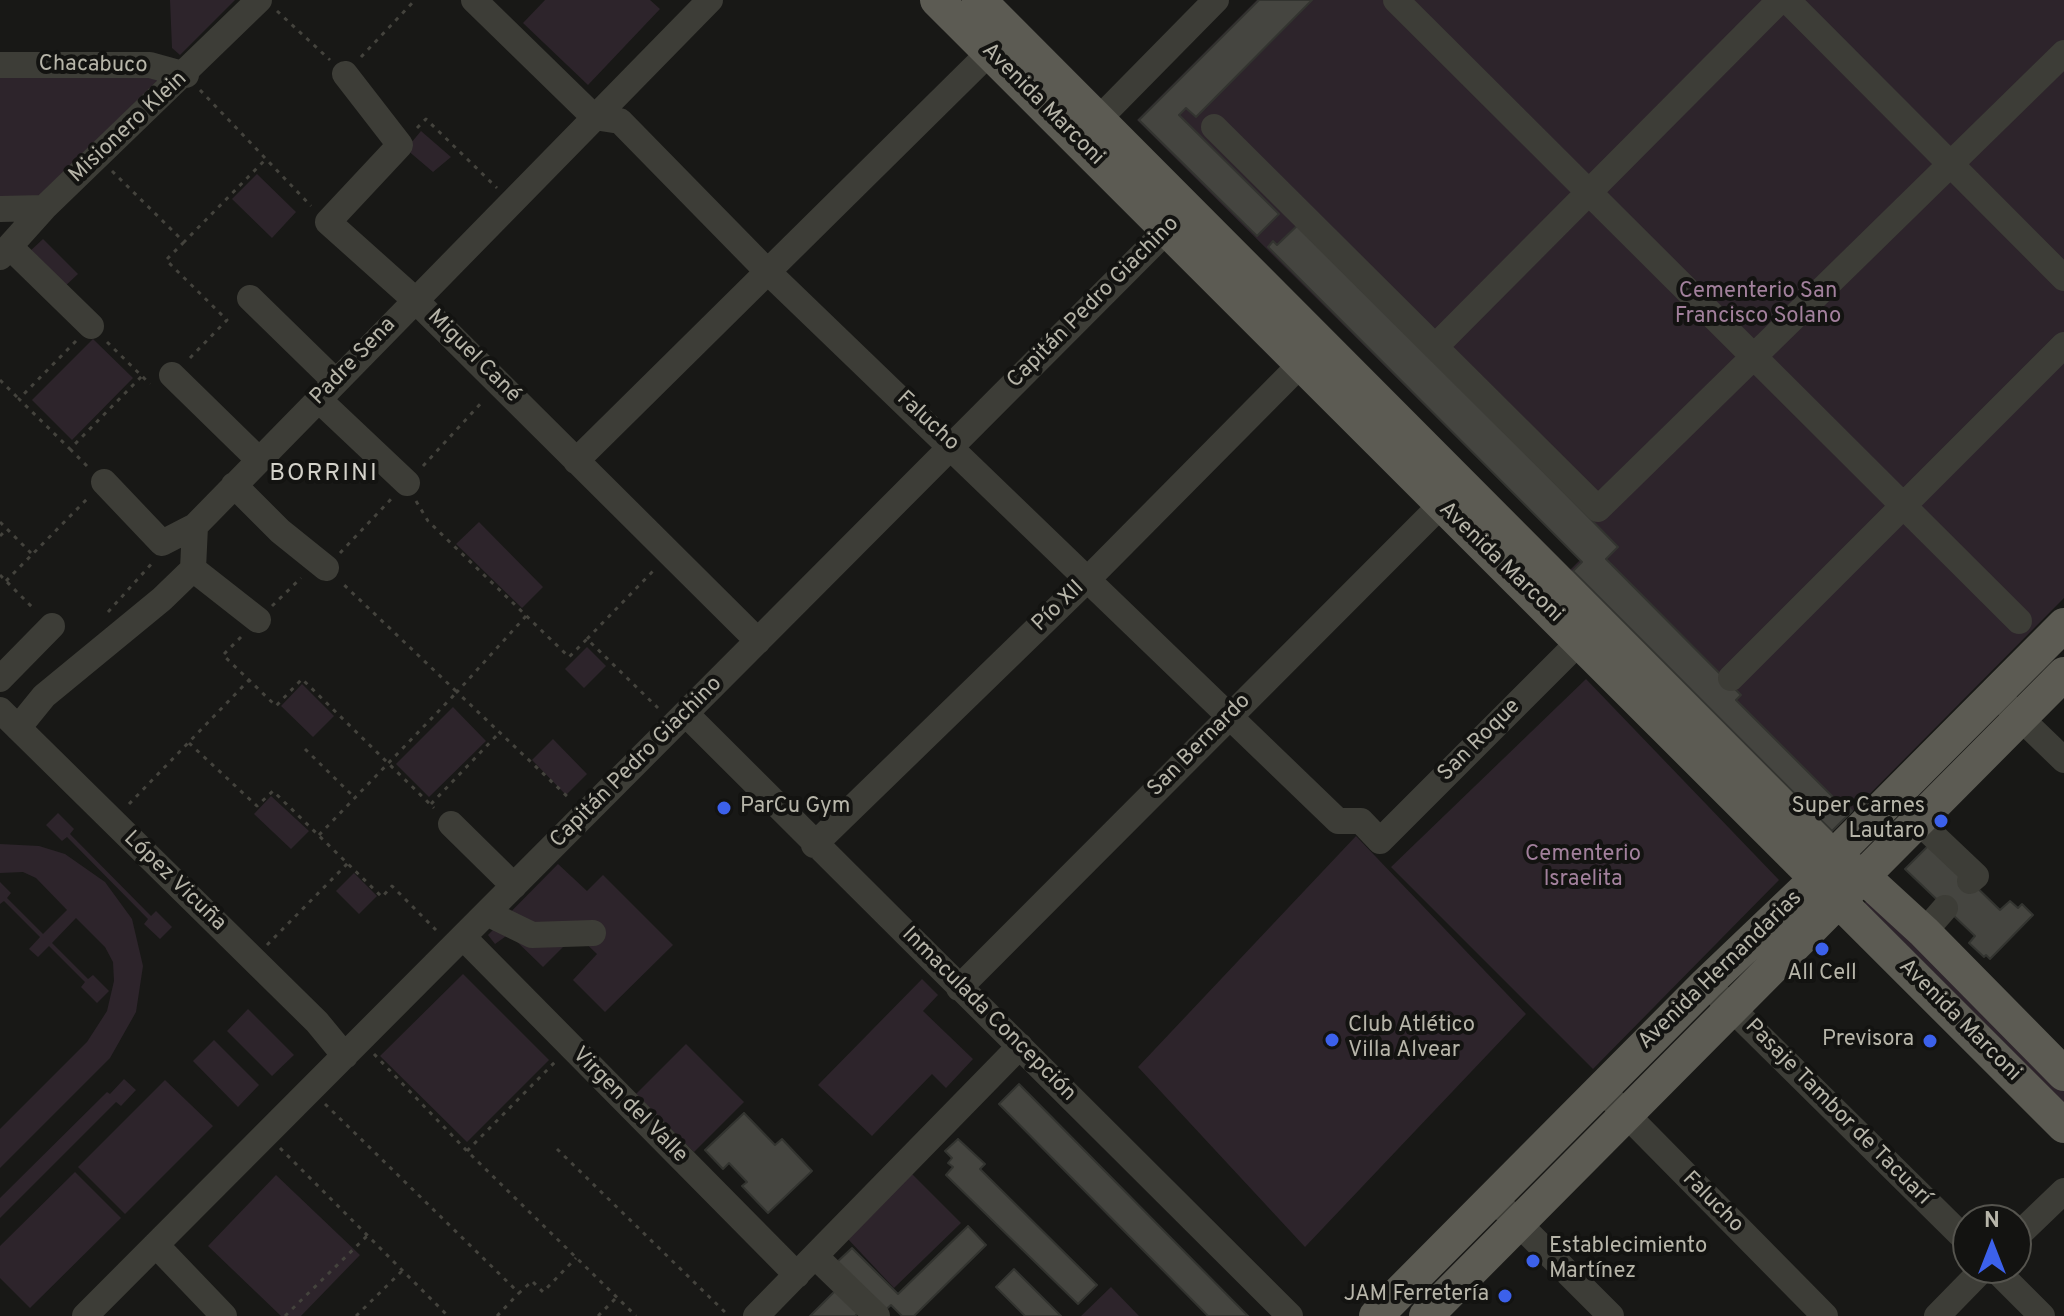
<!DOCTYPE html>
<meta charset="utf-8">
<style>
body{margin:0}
#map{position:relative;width:2064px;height:1316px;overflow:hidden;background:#181816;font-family:Overpass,sans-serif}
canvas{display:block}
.north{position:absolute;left:1952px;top:1204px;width:80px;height:80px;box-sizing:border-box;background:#131311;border:2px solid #55544e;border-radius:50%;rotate:0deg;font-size:22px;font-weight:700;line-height:32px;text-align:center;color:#b7b5a9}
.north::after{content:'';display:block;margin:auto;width:28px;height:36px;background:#3c61eb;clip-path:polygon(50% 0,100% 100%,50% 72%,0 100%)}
</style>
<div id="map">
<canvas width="2064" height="1316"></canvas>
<div class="north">N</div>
</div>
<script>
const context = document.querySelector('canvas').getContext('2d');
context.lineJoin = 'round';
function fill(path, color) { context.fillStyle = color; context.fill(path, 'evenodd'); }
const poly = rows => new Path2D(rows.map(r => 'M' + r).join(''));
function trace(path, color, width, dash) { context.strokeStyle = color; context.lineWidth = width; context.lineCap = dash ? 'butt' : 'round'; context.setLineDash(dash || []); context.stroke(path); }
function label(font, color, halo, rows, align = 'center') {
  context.font = font + ' Overpass,sans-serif'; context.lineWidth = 8; context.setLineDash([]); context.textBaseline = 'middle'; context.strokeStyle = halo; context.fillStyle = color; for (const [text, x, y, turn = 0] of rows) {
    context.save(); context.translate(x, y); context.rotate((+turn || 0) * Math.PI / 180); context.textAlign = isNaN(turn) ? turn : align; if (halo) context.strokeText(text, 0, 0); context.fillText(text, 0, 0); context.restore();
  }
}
fill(poly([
 [170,0,235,0,180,55,172,48],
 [545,0,650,0,660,9,588,85,523,23],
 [1257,0,2064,0,2064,598,1832,832,1570,570,1580,560,1137,120],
 [0,75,163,75,37,198,0,197],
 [421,131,451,157,433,172,406,149],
 [257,174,296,212,272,238,232,199],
 [43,239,78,274,62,289,27,254],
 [93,339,133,378,72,440,32,400],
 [479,522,543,587,522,608,456,544],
 [587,647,606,666,584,688,565,669],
 [1586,679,1779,880,1593,1069,1391,867],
 [302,684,334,716,313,737,281,706],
 [453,707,486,741,429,797,396,764],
 [553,739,587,774,566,795,532,760],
 [271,796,309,831,291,849,254,814],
 [58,813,74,829,70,834,151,916,156,911,172,927,160,939,144,924,148,919,67,837,62,841,46,825],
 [1356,836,1526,1014,1305,1247,1138,1067],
 [0,844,39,846,65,854,105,882,132,919,143,966,136,1012,110,1058,0,1168,0,1129,87,1042,107,1011,114,981,113,962,105,947,76,918,52,943,88,979,93,975,109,991,97,1003,81,987,85,982,49,946,38,957,29,949,40,937,4,901,0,904,0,882,11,893,7,898,43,934,67,910,36,878,23,872,0,873],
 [558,864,587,891,603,875,673,945,605,1012,573,980,597,954,576,934,543,967,509,934,495,944,488,935],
 [354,873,377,896,359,914,336,891],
 [1871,897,2064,1087,2064,1112,1858,909],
 [463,974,549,1060,467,1142,380,1056],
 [922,979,938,995,923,1011,973,1059,946,1088,932,1074,872,1136,818,1085],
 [248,1009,294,1055,272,1076,227,1031],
 [214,1040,259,1085,238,1107,193,1061],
 [686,1044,744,1102,694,1152,636,1094],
 [124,1079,136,1090,121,1106,116,1102,0,1218,0,1198,107,1092,110,1094],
 [165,1080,213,1126,125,1214,78,1167],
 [75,1172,121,1218,30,1308,0,1278,0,1246],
 [912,1174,961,1223,894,1288,847,1238],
 [276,1175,360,1255,301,1316,281,1316,208,1246],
 [1111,1287,1139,1316,1081,1316]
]), '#2d242b');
const building = poly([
 [1259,0,1312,0,1196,117,1186,108,1179,115,1279,214,1257,236,1139,120,1259,0],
 [1300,223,1618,547,1606,559,1741,695,1736,700,1837,801,1840,799,1852,811,1832,831,1573,571,1582,562,1268,247,1273,241,1277,245,1300,223],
 [1931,843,2000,910,2010,901,2018,908,2022,904,2033,915,1990,959,1986,955,1984,957,1969,943,1975,936,1905,869,1931,843],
 [1019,1084,1248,1316,1208,1316,999,1104,1019,1084],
 [744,1113,775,1145,782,1139,812,1171,768,1213,742,1186,747,1182,729,1163,723,1169,705,1150,744,1113],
 [958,1139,985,1164,980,1169,1097,1285,1078,1304,946,1175,953,1167,948,1163,952,1158,945,1151,958,1139],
 [968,1226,986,1245,914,1316,902,1316,891,1305,883,1312,835,1264,852,1248,898,1294,968,1226],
 [1014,1269,1061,1316,1025,1316,996,1287,1014,1269],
 [838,1288,861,1310,855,1316,810,1316,838,1288]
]);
fill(building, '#454540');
trace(building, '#333430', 2);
trace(poly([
 [277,11,330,60],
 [361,57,415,0],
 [200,90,311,206],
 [417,128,426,119,497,188],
 [112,171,184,242,265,160],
 [184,242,166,260,227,320,187,361],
 [76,341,19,399,70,449,142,376],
 [107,342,150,384],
 [0,380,19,399],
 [70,449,87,466],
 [423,466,483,401],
 [416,501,428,521,569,657,587,639,658,708],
 [0,522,7,529],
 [0,536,7,529,31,553],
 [340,553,393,497],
 [0,575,35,610],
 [6,581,89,497],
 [272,606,301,578],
 [108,612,154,561],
 [526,616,457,692,571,800],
 [241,637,223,655,276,706,302,679,434,808],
 [587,639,654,570],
 [189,743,257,806,273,791,382,897,392,886,436,930],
 [305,749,354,797],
 [129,804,249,680],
 [431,804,500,732],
 [319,835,457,692,342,583],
 [267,945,348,863],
 [374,1054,467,1151,636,1316],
 [325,1104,519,1293,532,1281,543,1292,576,1258],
 [280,1148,448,1316],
 [557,1149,729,1316],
 [467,1151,556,1061],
 [285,1316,368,1235],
 [356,1316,402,1271],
 [497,1316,519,1293],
 [598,1316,617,1297]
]), '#44433d', 3, [4, 6]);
trace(poly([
 [474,0,594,117,620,121,766,270,1338,821,1361,821,1380,841,1580,641],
 [1396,0,2019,621],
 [1787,0,2064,278],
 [0,65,150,65,186,75],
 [345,74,400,145,328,222,414,299,758,641],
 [1214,127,1598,509,2064,53],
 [1086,132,1216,0],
 [0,209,44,208],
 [10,247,91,326],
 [0,257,44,208,259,0],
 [250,298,335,381],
 [1435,347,1780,0],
 [172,375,259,460],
 [318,399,407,483],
 [576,461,990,52],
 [104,482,162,543,195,526],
 [234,485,280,531,326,568],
 [193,569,258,620],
 [1731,678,2064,345],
 [0,679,52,626],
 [2009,707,2064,760],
 [0,710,317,1022,345,1056],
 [686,714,1290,1316],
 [18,728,44,696,162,599,193,569,195,526,710,0],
 [1918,821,1976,876,1970,881],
 [451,824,514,886],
 [814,845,1089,578,1300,365],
 [487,913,532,935,593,933],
 [1924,932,1945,908],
 [463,937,797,1275],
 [959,988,1441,505],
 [1720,997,1968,1242],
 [1615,1103,1825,1316],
 [1506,1211,1611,1316],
 [2016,1237,2064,1191],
 [156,1245,224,1316],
 [815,1256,877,1316],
 [1994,1268,2042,1316],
 [85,1316,1178,219],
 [756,1316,1020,1046],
 [1937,1316,1984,1268]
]), '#3d3d37', 26);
trace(poly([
 [937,0,2064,1126],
 [979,0,1833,857,1864,877,1924,932,2064,1074],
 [1376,1316,1706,984,1815,880,1833,857,2064,625],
 [1426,1316,2064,674]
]), '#5c5b53', 34);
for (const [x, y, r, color] of [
 [724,808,8,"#3c61eb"],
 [1941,821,8,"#3c61eb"],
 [1822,949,8,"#3c61eb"],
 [1332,1040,8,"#3c61eb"],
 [1930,1041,8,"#3c61eb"],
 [1533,1261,8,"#3c61eb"],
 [1505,1296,8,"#3c61eb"]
]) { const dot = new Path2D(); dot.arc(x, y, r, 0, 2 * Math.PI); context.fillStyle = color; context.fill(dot); trace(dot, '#131311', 3); }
label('22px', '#b7b5a9', '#131311', [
 ["Chacabuco",93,66,1],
 ["Avenida Marconi",1042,105,45],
 ["Misionero Klein",129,128,-43],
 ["Capitán Pedro Giachino",1094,303,-45],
 ["Miguel Cané",473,357,45],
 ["Padre Sena",354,362,-46],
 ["Falucho",927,422,43],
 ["Avenida Marconi",1500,563,44],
 ["Pío XII",1059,607,-44],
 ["San Roque",1480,741,-45],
 ["San Bernardo",1200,746,-45],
 ["Capitán Pedro Giachino",637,763,-45],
 ["López Vicuña",174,882,44],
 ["Avenida Hernandarias",1721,971,-44],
 ["Inmaculada Concepción",988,1015,45],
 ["Avenida Marconi",1959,1021,45],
 ["Virgen del Valle",629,1106,45],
 ["Pasaje Tambor de Tacuarí",1837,1113,45],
 ["Falucho",1712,1203,45]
]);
label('22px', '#a2809c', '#131311', [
 ["Cementerio San",1758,293],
 ["Francisco Solano",1758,318],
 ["Cementerio",1583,856],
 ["Israelita",1583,881]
]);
label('22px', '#b7b5a9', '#131311', [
 ["ParCu Gym",740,808],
 ["Super Carnes",1925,808,"right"],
 ["Lautaro",1925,833,"right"],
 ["All Cell",1822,975,"center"],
 ["Club Atlético",1348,1027],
 ["Villa Alvear",1348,1052],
 ["Previsora",1914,1041,"right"],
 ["Establecimiento",1549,1248],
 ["Martínez",1549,1273],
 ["JAM Ferretería",1489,1296,"right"]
], 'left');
context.letterSpacing = '2px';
label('24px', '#d4d2ca', '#131311', [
 ["BORRINI",324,475]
]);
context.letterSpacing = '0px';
</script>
